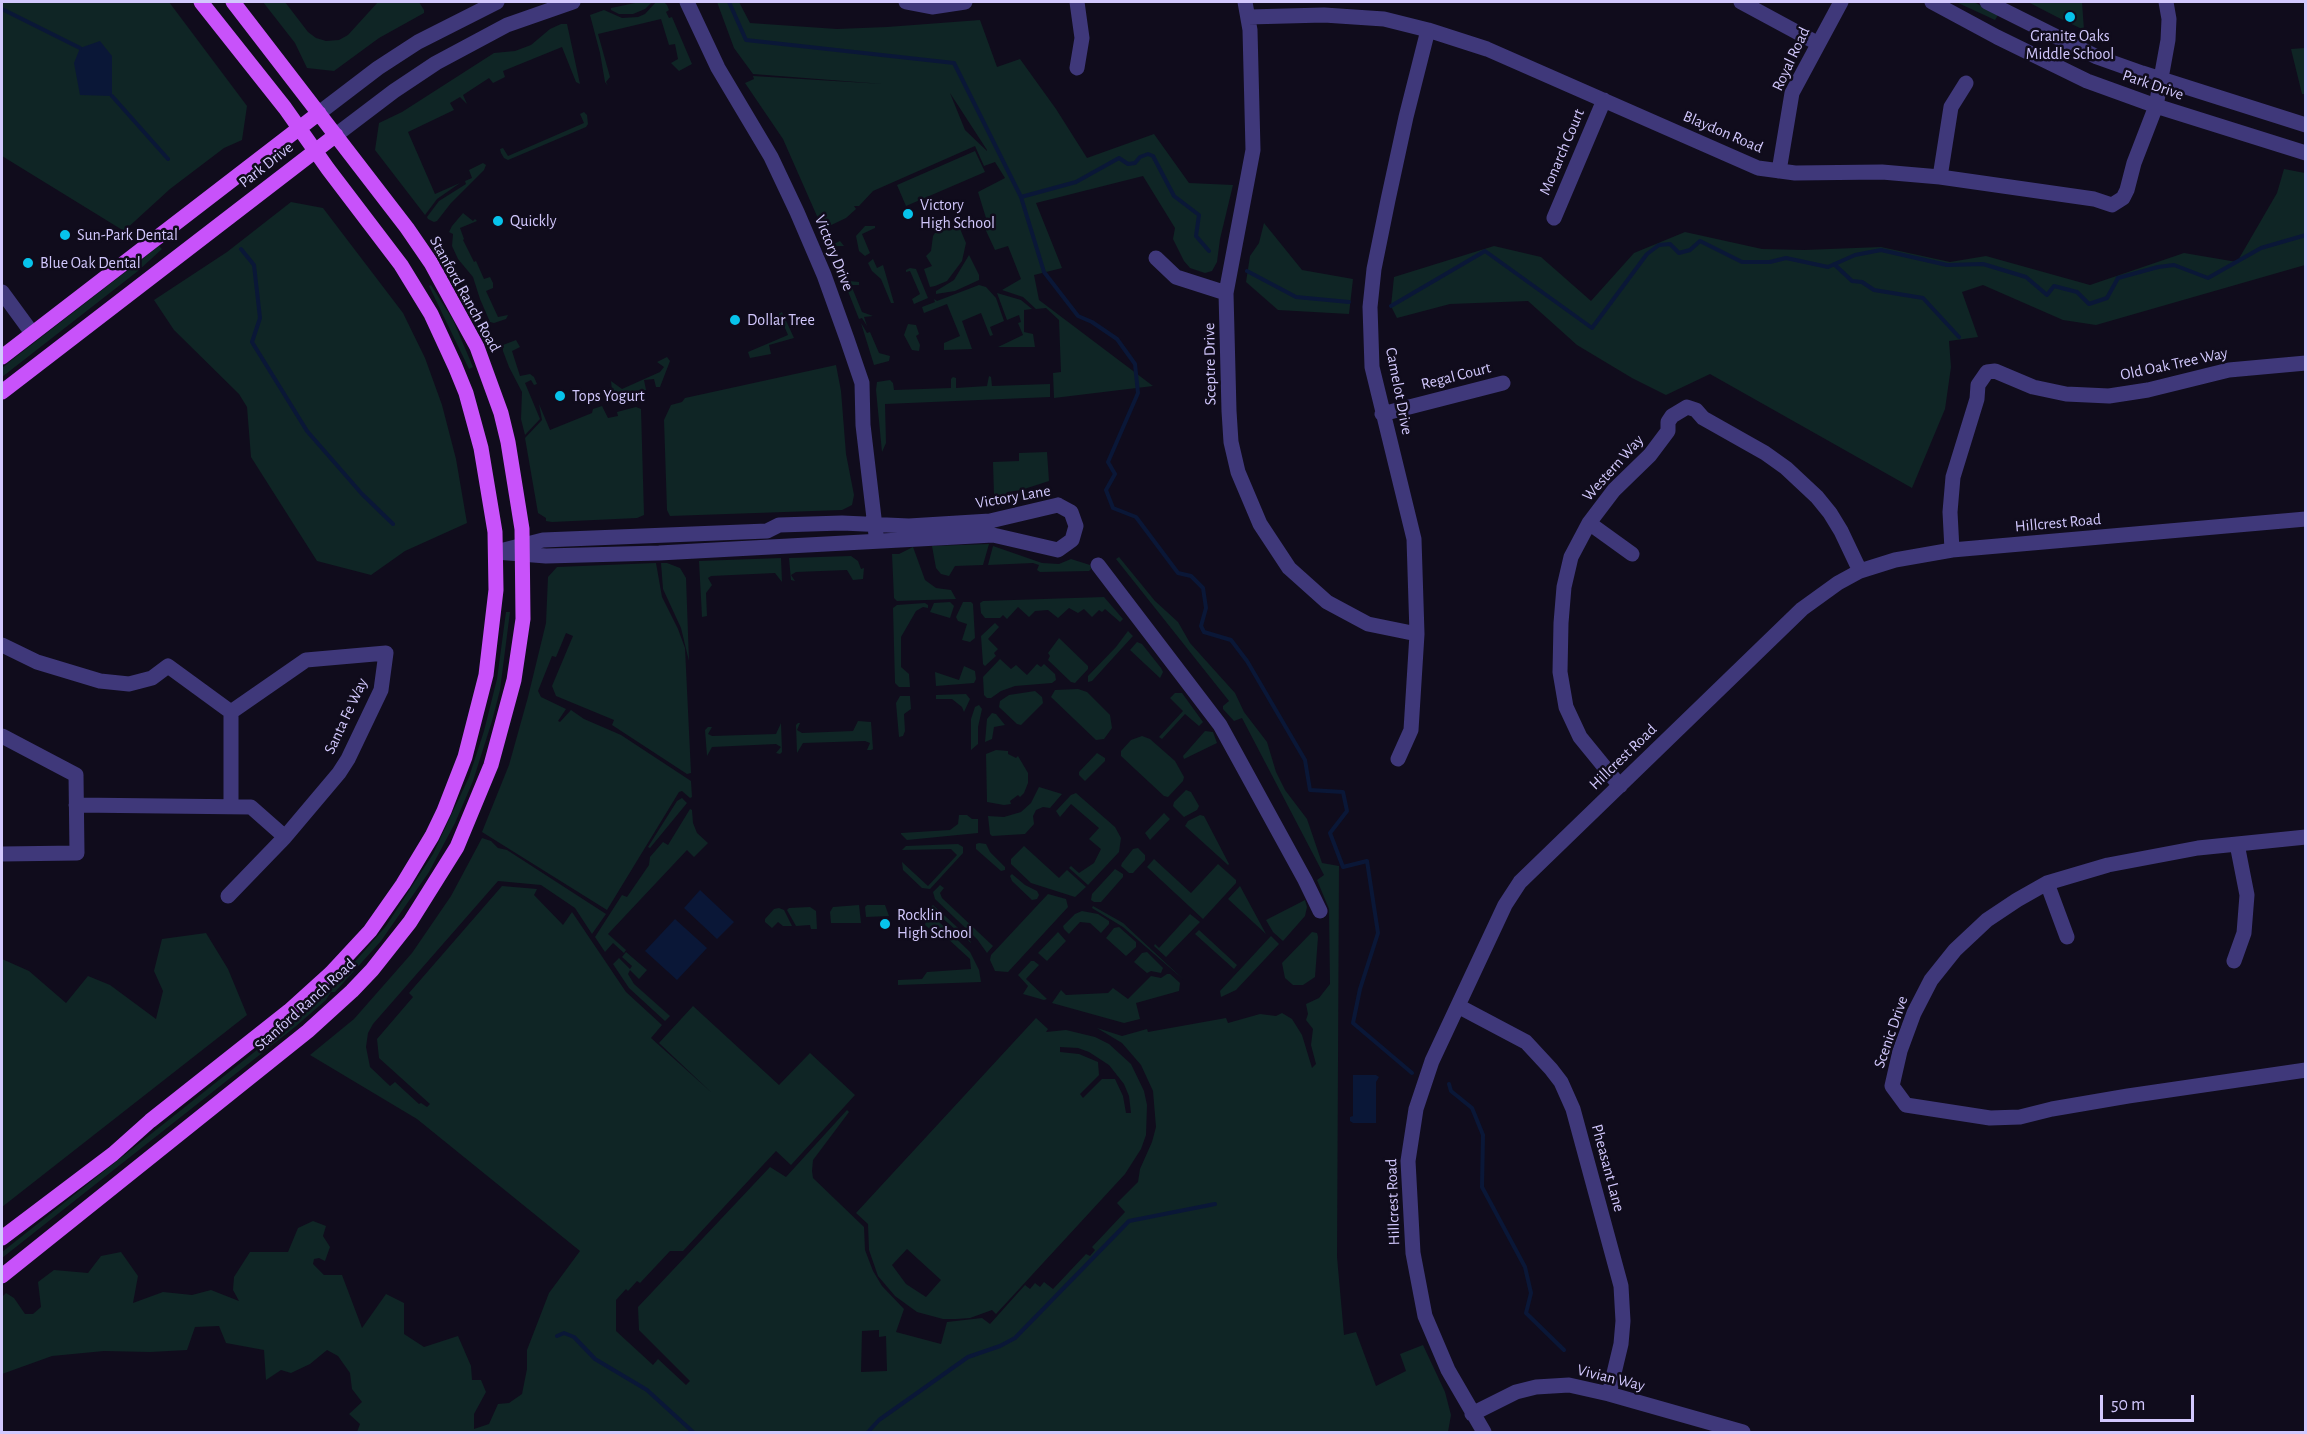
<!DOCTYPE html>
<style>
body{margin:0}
#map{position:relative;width:2307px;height:1434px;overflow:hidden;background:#100c1c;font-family:"Alegreya Sans",sans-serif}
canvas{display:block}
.frame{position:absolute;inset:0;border:3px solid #d2c8fd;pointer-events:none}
.scale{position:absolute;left:2100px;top:1395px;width:94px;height:27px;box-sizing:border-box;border:3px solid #d2c8fd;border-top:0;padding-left:8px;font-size:18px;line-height:21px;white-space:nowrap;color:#d2c8fd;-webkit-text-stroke:4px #100c1c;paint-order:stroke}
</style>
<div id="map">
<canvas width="2307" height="1434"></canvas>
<div class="frame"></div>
<div class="scale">50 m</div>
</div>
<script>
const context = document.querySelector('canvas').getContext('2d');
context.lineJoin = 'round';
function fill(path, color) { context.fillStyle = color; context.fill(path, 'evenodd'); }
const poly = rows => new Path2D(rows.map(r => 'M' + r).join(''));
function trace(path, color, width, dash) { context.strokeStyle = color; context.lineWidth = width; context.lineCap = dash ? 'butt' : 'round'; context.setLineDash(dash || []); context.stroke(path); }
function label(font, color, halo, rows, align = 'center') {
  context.font = font + ' "Alegreya Sans",sans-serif'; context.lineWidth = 5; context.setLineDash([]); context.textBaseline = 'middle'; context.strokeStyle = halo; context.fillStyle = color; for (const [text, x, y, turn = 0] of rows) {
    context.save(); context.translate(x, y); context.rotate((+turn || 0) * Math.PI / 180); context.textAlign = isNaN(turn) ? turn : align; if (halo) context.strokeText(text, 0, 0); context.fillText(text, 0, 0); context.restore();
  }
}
fill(poly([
 [2,2,169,2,247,106,242,140,224,148,170,189,124,231,2,156],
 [263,2,285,2,308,32,316,38,326,41,339,40,348,35,378,2,419,2,424,10,424,13,379,38,334,71,307,68,295,43],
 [640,2,652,2,645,9,633,14,619,14,611,10,611,8],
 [656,2,664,2,667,5,669,10,666,12,669,18,672,17,692,64,679,71,671,63,678,59,675,44,669,45,661,19,598,34,610,77,606,82,608,86,605,82,600,53,590,15,604,10,622,18,638,17,645,14],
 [717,2,739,2,750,23,837,29,887,27,980,20,997,67,1020,59,1056,109,1087,158,1154,134,1189,183,1233,185,1220,239,1217,262,1212,271,1205,273,1190,268,1184,261,1173,239,1175,228,1143,176,1036,203,1062,268,1034,275,1039,300,1153,386,1054,398,1053,373,1061,372,1059,320,1046,308,1036,309,1023,297,1002,290,1021,279,1008,246,995,250,981,220,986,218,978,192,1005,178,995,162,984,166,975,146,873,191,859,206,854,206,856,209,846,218,825,228,820,223,783,139,745,83,754,79,753,76,883,84,753,74,734,48],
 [950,93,987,150,987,151,965,130],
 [1956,2,1974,2,1998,15,1995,20],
 [2028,2,2082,2,2084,30,2057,17],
 [561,24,567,24,580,84,576,82,562,47,503,71,505,77,493,83,489,78,463,95,467,104,460,97,450,103,454,110,408,132,435,194,460,183,437,199,425,215,375,150,379,123,402,112,494,53,515,51,531,45,550,29],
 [2305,48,2305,94,2302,94,2291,49],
 [584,112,587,115,588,124,586,127,508,160,504,158,501,153,500,149,503,148,508,156,584,123,580,114],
 [975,151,985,172,906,206,897,185],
 [483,163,486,165,484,170,451,203,437,221,434,222,428,219,427,217,439,201,466,184,465,181,472,178,469,170],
 [2284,169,2305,173,2305,265,2096,325,2063,320,1983,285,1962,292,1978,337,1949,341,1951,367,1945,409,1912,488,1710,374,1666,395,1632,378,1577,345,1528,301,1450,304,1397,318,1391,306,1394,277,1494,246,1541,257,1591,301,1634,253,1685,232,1762,249,1804,250,1881,247,1950,262,1986,256,2090,285,2184,253,2237,262,2277,193],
 [291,202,323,208,403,313,425,358,442,405,456,459,467,523,405,551,371,575,317,561,251,457,247,407,239,394,174,330,154,300,227,252],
 [463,213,473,221,475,219,477,221,460,228,464,239,463,240,474,262,476,261,484,279,490,277,493,283,493,288,486,291,498,317,508,315,506,319,494,323,490,322,480,299,473,277,458,259,452,246,453,234,449,232,452,226],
 [1264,223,1302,270,1353,279,1349,314,1278,310,1246,282,1250,256,1259,243],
 [958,224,966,243,962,261,947,281,935,286,930,287,924,269,932,266,926,256,931,251,933,236,935,233],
 [865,226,875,226,875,228,862,234,870,253,865,256,859,251,856,236],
 [840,241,844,246,836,246,835,250,849,281,859,282,859,285,851,285,862,312,873,316,864,317,867,326,862,318,859,319,832,251,832,245],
 [159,246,162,249,138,271,2,377,2,368,13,359],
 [969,255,979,275,979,280,955,291,936,294,936,291,954,280],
 [873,259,877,268,883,265,894,303,891,303,881,279,872,271,868,263],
 [910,268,916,269,928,298,914,304,912,299,920,294,910,271,906,272,906,270],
 [431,285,453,320,473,367,469,369,429,286],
 [979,285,986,287,996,298,1004,321,990,327,993,335,990,336,981,313,962,321,972,349,944,350,944,343,960,336,947,304,924,313,922,307,935,302,934,299,937,301],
 [997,293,1021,300,1032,309,1024,310,1024,332,1033,334,1035,347,998,347,1023,335,1018,323,1021,322,1019,315,1007,320],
 [782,312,794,338,769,345,771,354,750,358,748,352,788,335,779,314],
 [861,323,867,333,870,332,879,353,890,356,889,361,874,365],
 [908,324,916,325,919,334,916,336,920,345,919,351,912,350,904,335],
 [516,340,520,347,512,351,520,376,530,374,534,377,537,384,534,385,531,380,525,383,540,419,525,435,521,419,522,392,509,367,503,351,503,345],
 [667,357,670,361,660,387,656,387,654,379,644,380,646,390,620,395,612,390,611,381,622,389,660,372,664,367,657,362],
 [836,365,841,391,846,454,854,495,852,505,842,510,670,516,667,510,664,420,671,405,682,402,685,398],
 [989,376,991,377,992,386,1050,384,1050,397,885,404,886,443,882,452,876,390,877,382,890,380,893,383,894,390,951,388,951,379,953,377,956,378,956,388,987,386],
 [539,404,550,430,592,413,593,409,602,406,608,418,618,416,617,412,636,407,641,409,644,515,637,518,552,522,546,521,546,518,538,513,525,438,542,420],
 [1047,452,1049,481,1021,490,1007,492,1005,495,994,495,993,462,1019,461,1019,453],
 [989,544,983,565,955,566,949,576,941,574,936,568,932,546],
 [993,546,1042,563,1059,564,1071,559,1090,565,1091,569,1089,571,1040,572,1037,570,1039,565,1033,563,988,565],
 [913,547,925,580,936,588,951,590,956,599,897,601,894,598,892,554,899,554],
 [851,556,858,561,861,569,864,568,863,579,853,580,847,570,796,572,791,575,795,581,791,580,789,558],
 [1119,557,1155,601,1178,622,1190,643,1235,693,1244,712,1267,742,1276,772,1285,790,1307,819,1322,863,1339,866,1337,1257,1344,1335,1356,1332,1376,1386,1406,1371,1400,1354,1423,1345,1445,1392,1451,1415,1448,1432,357,1432,360,1424,349,1414,362,1402,352,1389,350,1373,338,1356,327,1350,310,1364,291,1373,281,1370,266,1380,264,1350,226,1343,219,1326,195,1327,187,1350,150,1352,104,1351,52,1356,2,1374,2,1297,6,1293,14,1298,25,1314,33,1314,41,1307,38,1282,54,1270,88,1273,101,1256,121,1252,138,1276,133,1303,163,1292,192,1295,211,1290,239,1301,233,1290,234,1277,250,1252,288,1252,298,1228,313,1221,326,1226,323,1236,330,1247,325,1261,319,1258,314,1259,313,1264,324,1275,342,1275,362,1328,386,1294,404,1303,404,1334,424,1347,458,1336,471,1366,472,1380,481,1380,486,1392,474,1414,474,1429,489,1424,498,1404,509,1403,522,1394,527,1369,527,1350,549,1293,580,1251,417,1119,310,1055,354,1019,412,953,451,896,482,838,491,841,498,848,507,850,606,914,592,934,575,908,541,885,498,881,373,1024,368,1033,366,1047,370,1067,390,1086,395,1082,419,1104,421,1103,427,1107,430,1104,379,1058,377,1039,413,997,409,993,502,886,537,889,534,895,563,925,572,912,626,992,662,1025,651,1038,712,1093,659,1043,693,1006,779,1085,810,1053,855,1095,791,1165,776,1151,683,1251,670,1251,640,1283,637,1281,628,1291,626,1289,616,1300,616,1331,653,1365,658,1359,686,1385,690,1381,639,1330,638,1307,770,1167,786,1177,847,1110,849,1112,813,1160,812,1171,813,1178,864,1227,865,1250,873,1271,882,1286,904,1309,896,1332,941,1344,947,1322,982,1318,990,1324,1025,1285,1030,1289,1035,1283,1040,1287,1044,1282,1053,1289,1086,1254,1090,1256,1095,1250,1092,1247,1125,1212,1117,1203,1138,1182,1140,1169,1152,1142,1156,1127,1153,1091,1141,1065,1122,1043,1097,1028,1122,1036,1147,1029,1148,1032,1226,1018,1228,1023,1260,1014,1276,1016,1282,1013,1292,1019,1302,1035,1312,1068,1316,1064,1311,1045,1313,1029,1306,1020,1308,1014,1306,1004,1319,998,1330,984,1329,909,1317,880,1324,875,1242,718,1234,721,1223,709,1223,706,1229,701,1116,559],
 [879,1330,879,1337,886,1336,887,1371,861,1372,862,1331],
 [781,558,782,582,775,573,711,576,708,578,712,585,706,593,707,616,702,617,699,561],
 [656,563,662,597,678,629,685,648,691,773,687,774,612,725,614,720,556,696,552,686,573,636,566,633,556,657,552,656,538,691,541,697,566,709,558,721,560,722,571,710,584,719,621,735,691,781,692,797,690,798,682,791,679,792,607,910,482,832,509,765,528,697,546,623,548,577,557,567],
 [661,563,667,563,680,568,686,578,689,661,681,628,663,589],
 [1104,597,1123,619,1120,622,1105,609,1102,612,1099,610,1092,617,1084,609,1078,613,1069,608,1058,618,1048,610,1035,611,1029,617,1018,607,1007,619,1003,615,1000,618,985,618,981,613,980,603,983,601],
 [950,602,954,606,950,618,930,612,934,603],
 [963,602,971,602,973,604,975,638,970,642,962,640,967,624,958,621,956,617],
 [925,603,928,605,928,608,923,607,916,611,901,637,901,667,909,674,910,687,899,687,895,683,893,608,897,605],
 [506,612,510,612,500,690,492,721,473,781,455,823,429,872,381,941,335,992,331,992,326,1000,295,1027,2,1258,2,1252,301,1015,346,972,386,926,433,854,469,777,484,731,497,679],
 [995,623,999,627,988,639,998,649,994,653,996,656,985,666,983,664,981,636],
 [1128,631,1133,636,1092,681,1088,682,1088,676,1116,647],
 [1059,638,1088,666,1088,669,1075,683,1071,682,1048,660,1050,656,1048,653],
 [1137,642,1142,644,1161,668,1163,672,1160,678,1130,650],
 [1000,659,1011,669,1016,665,1027,675,1037,664,1041,667,1044,664,1055,674,1056,680,1052,683,1015,686,1001,691,991,698,987,698,984,695,983,677],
 [964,666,975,671,976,679,974,683,936,686,935,672,959,680],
 [1078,689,1087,692,1110,715,1112,728,1104,739,1096,740,1051,697,1055,690],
 [1035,691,1042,697,1043,703,1021,725,1017,724,999,707,1000,701,1009,695],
 [1175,693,1182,693,1203,722,1199,726,1185,714,1162,739,1159,737,1183,711,1170,698],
 [966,694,970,699,964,712,962,707,952,699,936,699,936,695],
 [900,696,910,696,911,709,904,714,905,731,903,736,899,737,896,703],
 [979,705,982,709,978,727,978,744,971,750,971,719,975,707],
 [992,713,996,714,1005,725,994,727,992,739,985,742,987,719],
 [858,721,871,722,873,749,871,750,867,750,870,743,865,741,803,743,797,753,796,725,798,723,800,723,797,730,802,733,853,731],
 [781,723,782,752,780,754,776,753,781,747,776,744,712,747,707,756,705,730,708,727,712,727,708,734,712,736,776,734],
 [1205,731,1213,732,1217,743,1184,759,1183,756],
 [1142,736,1150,739,1175,761,1184,777,1183,781,1168,797,1164,796,1121,756,1121,751,1131,740],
 [996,750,1008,751,1008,754,1016,758,1018,756,1028,773,1028,783,1024,793,1020,797,1018,795,1010,801,1011,804,1004,805,987,802,986,754],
 [1097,753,1105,758,1105,761,1085,781,1079,775,1079,772],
 [1039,787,1062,794,1050,808,1043,807,1036,810,1033,816,1034,824,1025,834,992,836,990,834,988,816,1004,817,1021,812,1031,803],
 [1186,790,1191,792,1199,806,1197,810,1184,817,1173,806,1174,802],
 [1076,793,1115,827,1121,838,1119,852,1088,885,1069,868,1071,866,1079,873,1094,863,1101,849,1089,839,1099,828,1071,804,1060,817,1056,811,1071,795],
 [682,798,687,803,650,848,648,847,677,801],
 [690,809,692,810,693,823,697,833,708,843,694,857,687,850,608,934,626,950,624,953,613,943,605,952,595,937,622,895,627,897,649,865,650,857,663,842,668,845],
 [1164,813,1170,819,1150,840,1145,833],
 [959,815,967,815,972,819,978,819,978,833,907,840,901,834,901,833,950,830,958,824],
 [1200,815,1204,816,1229,864,1228,865,1185,826,1188,821],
 [979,843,986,844,990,852,1005,867,1005,870,1001,871,976,849,976,844],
 [958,844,963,847,963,853,930,889,922,888,903,870,902,862,928,886,957,855,951,849,902,850,906,846],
 [1024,846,1059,878,1067,870,1086,887,1075,897,1031,883,1011,864,1011,859],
 [1138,848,1145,855,1145,860,1133,873,1129,873,1121,866,1122,863,1133,849],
 [1154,859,1191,893,1218,864,1236,880,1236,883,1203,919,1147,867],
 [1115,869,1123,874,1123,877,1101,902,1094,902,1091,900,1092,894],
 [1012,874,1025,885,1037,891,1039,895,1037,899,1032,900,1012,881,1010,876],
 [940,885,944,888,940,893,942,898,993,946,987,953,977,939,935,899,933,892],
 [1240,886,1266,934,1228,899],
 [1048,894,1066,899,1068,907,1008,972,995,971,990,960,991,955],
 [1305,900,1307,907,1305,916,1283,941,1273,932,1266,920],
 [859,905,861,923,831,923,830,912,833,907],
 [867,905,885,905,889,916,866,917,865,907],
 [933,905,969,938,971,943,933,910,931,907],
 [1093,906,1123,923,1184,980,1123,927,1092,908],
 [810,907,816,911,817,929,811,929,810,925,796,926,787,910,789,908],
 [779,908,784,910,792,926,783,926,778,922,772,928,765,922,765,919,774,909],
 [1082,911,1098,914,1109,921,1109,924,1101,933,1090,923,1080,922,1069,934,1064,929,1063,926,1075,914],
 [1190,914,1200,922,1166,957,1154,946,1155,944,1159,948],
 [927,917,936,919,970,952,979,970,981,982,898,985,898,980,922,979,927,972,971,969,970,959,935,927,931,930,925,925],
 [1119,927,1136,942,1136,947,1126,956,1106,938,1114,928],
 [1199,930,1237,965,1234,969,1195,934],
 [1058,932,1066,941,1047,961,1038,953],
 [1312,932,1317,933,1318,937,1315,977,1303,985,1293,985,1285,978,1282,963],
 [206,933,228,969,247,1015,2,1207,2,959,29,971,66,1003,88,976,110,985,156,1019,163,991,154,971,162,939],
 [1271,936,1279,944,1236,990,1221,997,1220,991],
 [626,952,647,970,639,979,630,970,628,974,634,984,670,1016,665,1021,629,988,613,964,619,958,630,969,632,966,622,957],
 [1147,952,1163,968,1161,973,1151,971,1147,973,1134,962,1142,953],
 [1031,961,1034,961,1039,965,1026,979,1047,999,1044,1000,1023,994,1028,986,1018,975],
 [1167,974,1170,974,1180,983,1179,991,1136,1003,1140,1019,1124,1023,1052,1003,1061,990,1066,995,1108,993,1113,988,1128,999,1151,976,1161,978],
 [1036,1018,1048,1029,1046,1032,1066,1030,1095,1037,1109,1044,1131,1064,1144,1091,1147,1105,1146,1135,1141,1149,1125,1174,996,1314,992,1310,970,1318,956,1319,943,1319,917,1312,895,1296,878,1276,869,1250,868,1224,856,1213],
 [1060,1047,1078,1048,1089,1052,1109,1065,1124,1084,1129,1096,1131,1113,1126,1113,1123,1096,1115,1079,1102,1079,1083,1098,1080,1094,1099,1075,1098,1062,1079,1054,1060,1052],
 [907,1249,941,1280,926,1297,906,1284,892,1265]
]), '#0f2525');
fill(poly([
 [100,41,112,56,112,96,80,95,74,63,80,48],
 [700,890,734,922,717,939,684,908],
 [675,919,707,948,677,980,645,951],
 [1353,1075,1376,1075,1379,1077,1376,1082,1376,1123,1353,1123,1350,1121,1350,1117,1353,1116]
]), '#0a1737');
trace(poly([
 [729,2,746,40,954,63,1021,197,1044,272,1078,316,1092,322,1117,339,1135,364,1138,393,1108,462,1115,474,1106,490,1113,508,1136,517,1178,573,1191,576,1203,588,1206,608,1201,626,1204,632,1231,640,1247,661,1305,760,1310,790,1343,792,1347,811,1330,833,1343,867,1367,861,1378,933,1360,989,1353,1023,1412,1073],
 [2,9,80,48],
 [112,96,168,159],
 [1021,197,1076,182,1119,158,1128,164,1135,163,1140,157,1148,154,1153,156,1174,196,1199,215,1196,236,1209,251],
 [241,249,254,265,260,318,252,342,307,431,362,494,393,524],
 [1834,264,1852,281,1862,282,1874,290,1923,298,1959,337],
 [1247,271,1296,297,1349,302],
 [1391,306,1485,251,1592,328,1647,254,1659,245,1670,244,1679,253,1690,250,1700,241,1742,262,1770,262,1786,258,1828,267,1855,255,1881,250,1947,265,1983,264,2026,277,2047,295,2054,286,2077,292,2089,304,2107,298,2118,278,2158,267,2174,265,2208,278,2261,248,2306,235],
 [1449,1084,1451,1091,1472,1108,1483,1135,1482,1187,1525,1267,1531,1293,1526,1313,1564,1350],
 [557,1336,564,1333,574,1337,595,1359,647,1390,693,1432],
 [868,1432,879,1420,968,1357,1000,1346,1015,1338,1129,1221,1215,1204]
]), '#0a1737', 4);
trace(poly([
 [687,2,718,68,771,157,797,212,824,275,847,339,862,383,863,425,876,535],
 [906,2,932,7,965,2],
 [1245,2,1250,30,1253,150,1226,293,1229,411,1231,442,1238,472,1260,524,1289,568,1327,602,1368,624,1417,634],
 [1741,2,1817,43],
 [1932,2,1997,37,2087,81,2156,106,2306,153],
 [1987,2,2097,57,2142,73,2306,125],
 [1248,17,1324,15,1384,19,1428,30,1487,49,1758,168,1795,173,1882,172,1940,177,2094,199,2112,205,2123,198,2127,190,2134,163,2156,106,2168,40,2169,19,2166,2],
 [1077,68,1082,38,1077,2],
 [319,113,378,68,418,42,497,2],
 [336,135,394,91,436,63,507,25,573,2],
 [1779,171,1792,93,1841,2],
 [1940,177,1951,107,1966,83],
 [1554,218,1604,100],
 [1156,258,1176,277,1226,293],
 [2,292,32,333],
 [1382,414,1503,383],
 [1058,505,1071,512,1076,526,1072,540,1058,550,993,535,659,553,546,556,496,552,543,540,767,531,779,525,842,523,909,526,990,521,1058,505],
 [1589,523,1632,554],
 [1952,550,1950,512,1953,477,1977,399,1978,385,1987,372,1995,371,2033,387,2066,394,2109,396,2148,390,2229,370,2306,363],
 [1098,565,1220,725,1305,880,1320,911],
 [2,645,37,662,100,681,129,684,152,678,168,666,231,712,306,660,386,653,381,690,348,759,339,773,285,837,251,807,76,805],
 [231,712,231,807],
 [2,736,76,775,77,853,2,854],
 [1398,759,1411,730,1417,634,1414,539,1372,367,1370,307,1374,269,1388,200,1406,117,1428,30],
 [1620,786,1580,737,1566,707,1560,672,1561,623,1564,587,1571,557,1589,523,1614,490,1650,455,1668,431,1668,422,1672,416,1687,407,1696,410,1703,418,1765,453,1786,468,1817,497,1830,513,1841,531,1860,571],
 [2306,837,2198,848,2108,865,2047,883,2017,900,1987,920,1955,950,1931,980,1914,1013,1900,1051,1892,1086,1906,1105,1990,1118,2020,1117,2052,1109,2128,1096,2306,1070],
 [2047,883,2067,937],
 [228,896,285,837],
 [2234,961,2244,933,2247,895,2237,844],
 [1458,1006,1526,1042,1551,1069,1561,1082,1573,1109,1621,1286,1623,1321,1621,1344,1609,1394],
 [1472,1414,1516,1392,1536,1387,1569,1385,1609,1394,1743,1432],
 [1484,1432,1448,1370,1425,1316,1413,1253,1408,1161,1416,1109,1432,1061,1505,905,1520,882,1802,609,1838,583,1860,571,1895,560,1952,550,2306,519]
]), '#3f387a', 15);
trace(poly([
 [2,357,319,113],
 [2,392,336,135],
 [2,1238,113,1154,150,1121,289,1011,331,973,370,931,403,884,432,836,444,811,465,757,486,675,496,590,495,532,481,448,466,393,455,366,431,314,401,265,328,169,285,108,201,2],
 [2,1276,308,1031,352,991,372,970,410,922,457,847,491,765,514,680,523,619,522,529,508,442,501,413,477,347,431,263,407,228,233,2]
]), '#c852fa', 15);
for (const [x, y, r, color] of [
 [2070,17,6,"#07c3eb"],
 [908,214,6,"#07c3eb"],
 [498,221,6,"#07c3eb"],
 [65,235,6,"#07c3eb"],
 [28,263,6,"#07c3eb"],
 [735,320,6,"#07c3eb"],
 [560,396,6,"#07c3eb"],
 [885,924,6,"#07c3eb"]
]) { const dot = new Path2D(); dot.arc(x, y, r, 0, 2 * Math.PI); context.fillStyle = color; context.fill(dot); trace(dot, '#100c1c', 2); }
label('16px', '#d2c8fd', '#100c1c', [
 ["Granite Oaks",2070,36,"center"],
 ["Middle School",2070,54,"center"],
 ["Victory",920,205],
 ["High School",920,223],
 ["Quickly",510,221],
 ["Sun-Park Dental",77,235],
 ["Blue Oak Dental",40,263],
 ["Dollar Tree",747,320],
 ["Tops Yogurt",572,396],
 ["Rocklin",897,915],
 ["High School",897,933]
], 'left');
label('16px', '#d2c8fd', '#100c1c', [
 ["Royal Road",1791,59,-65],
 ["Park Drive",2153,85,19],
 ["Blaydon Road",1723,132,23],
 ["Monarch Court",1562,152,-67],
 ["Park Drive",266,165,-38],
 ["Victory Drive",834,253,68],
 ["Stanford Ranch Road",465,294,61],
 ["Sceptre Drive",1210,364,-91],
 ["Old Oak Tree Way",2174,364,-12],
 ["Regal Court",1456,376,-14],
 ["Camelot Drive",1399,391,79],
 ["Western Way",1613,468,-48],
 ["Victory Lane",1013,497,-10],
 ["Hillcrest Road",2058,523,-5],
 ["Santa Fe Way",346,716,-65],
 ["Hillcrest Road",1623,757,-44],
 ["Stanford Ranch Road",305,1005,-42],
 ["Scenic Drive",1891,1032,-71],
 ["Pheasant Lane",1608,1168,75],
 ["Hillcrest Road",1393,1202,-92],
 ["Vivian Way",1611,1378,14]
]);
</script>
